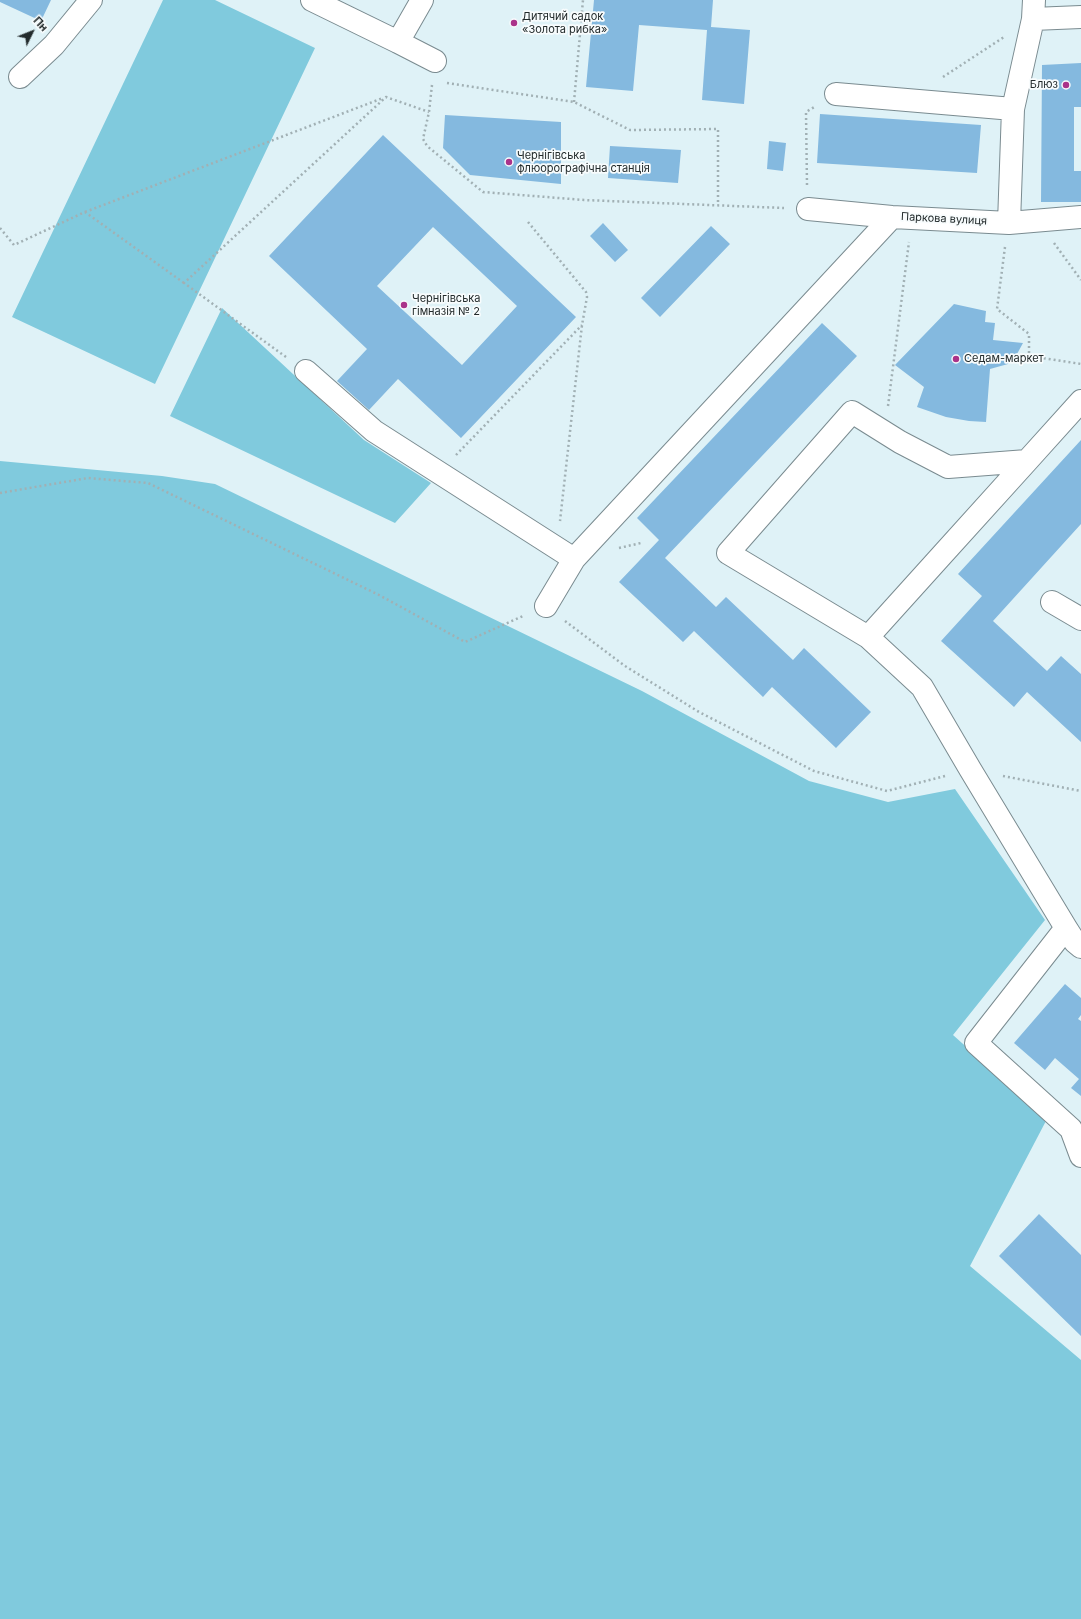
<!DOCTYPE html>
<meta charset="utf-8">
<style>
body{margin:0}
#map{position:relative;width:1081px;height:1619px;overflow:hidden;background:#dff2f7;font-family:Inter,sans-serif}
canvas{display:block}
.north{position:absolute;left:12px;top:12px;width:40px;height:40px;-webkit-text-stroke:3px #f8fcfd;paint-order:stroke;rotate:47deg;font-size:11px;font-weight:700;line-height:16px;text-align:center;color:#232b2c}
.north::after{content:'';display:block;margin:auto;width:14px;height:18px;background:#232b2c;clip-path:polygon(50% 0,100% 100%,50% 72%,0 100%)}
</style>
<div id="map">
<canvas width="1081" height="1619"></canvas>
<div class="north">Пн</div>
</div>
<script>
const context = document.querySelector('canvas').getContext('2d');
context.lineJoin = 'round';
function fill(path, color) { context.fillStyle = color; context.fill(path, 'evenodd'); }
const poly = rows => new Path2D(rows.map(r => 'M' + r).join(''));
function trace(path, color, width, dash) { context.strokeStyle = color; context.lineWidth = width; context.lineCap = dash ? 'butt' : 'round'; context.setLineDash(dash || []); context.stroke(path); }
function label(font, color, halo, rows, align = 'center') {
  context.font = font + ' Inter,sans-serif'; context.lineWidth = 3.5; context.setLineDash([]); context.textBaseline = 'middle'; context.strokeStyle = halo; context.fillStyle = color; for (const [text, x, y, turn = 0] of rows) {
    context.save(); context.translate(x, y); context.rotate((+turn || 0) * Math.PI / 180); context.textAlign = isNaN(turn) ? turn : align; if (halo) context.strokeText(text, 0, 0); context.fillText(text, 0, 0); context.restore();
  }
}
fill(poly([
 [163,0,215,0,315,48,155,384,12,317],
 [222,308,364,440,431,483,395,523,170,416],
 [0,461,162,476,215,484,642,691,809,781,888,802,955,789,1045,920,953,1035,1047,1119,970,1266,1081,1360,1081,1619,0,1619]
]), '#80cadd');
fill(poly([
 [0,0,51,0,41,21,0,2],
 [594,0,713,0,711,27,750,30,744,104,702,100,707,30,639,25,633,91,586,87],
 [1081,63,1081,107,1074,107,1074,171,1081,171,1081,202,1041,202,1042,65],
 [820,114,981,125,977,173,817,163],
 [445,115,561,122,561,184,470,175,443,148],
 [383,135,576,317,461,438,398,379,369,410,337,381,367,349,269,256],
 [433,227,517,306,462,365,377,286],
 [769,141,786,143,783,171,767,169],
 [610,146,681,150,678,183,608,178],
 [603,223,628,250,615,262,590,236],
 [711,226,730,244,660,317,641,298],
 [954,304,986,311,985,322,995,323,993,340,1023,343,1017,354,1008,364,990,369,986,422,969,421,946,417,917,407,924,387,895,365],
 [822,323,857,356,665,558,716,607,726,597,793,660,804,648,871,712,836,748,772,687,763,697,694,631,683,642,619,582,659,540,637,518],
 [1081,440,1081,524,993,621,1047,671,1061,656,1081,674,1081,742,1027,692,1014,707,941,641,982,596,958,574],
 [1065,984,1081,998,1081,1015,1078,1019,1081,1021,1081,1096,1071,1088,1079,1079,1055,1058,1045,1070,1014,1043],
 [1039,1214,1081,1255,1081,1336,999,1256]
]), '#84b9df');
const minor = poly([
 [312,0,398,42],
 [422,0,398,42,435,61],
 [1033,19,1081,17],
 [20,77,54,45,91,0],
 [836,94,1013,109],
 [808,209,892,217,1009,223,1081,217],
 [1009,223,1013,109,1033,19,1034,0],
 [306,371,374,431,574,559,892,217],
 [1027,461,948,467,900,442,852,412,728,553,868,637,942,555,1027,461,1081,401],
 [1052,602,1081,619],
 [546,606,574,559],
 [868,637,922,687,970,769,1066,928,1075,942,1081,947],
 [1066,928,976,1043,1071,1129,1081,1156]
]);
trace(minor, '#7a8b90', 24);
trace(poly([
 [943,77,1004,37],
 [447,83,574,102,630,130,718,129,718,205],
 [432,85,429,112,423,139,427,146,483,192,584,200,784,208],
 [574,102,583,0],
 [807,185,806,112,816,106],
 [85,212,383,98],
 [528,222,586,292,587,297,582,325,560,521],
 [0,228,14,245,85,212,184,283],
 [1054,243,1081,280],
 [1005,247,997,309,1029,334,1029,356,1081,364],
 [286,357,184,283,386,97,429,112],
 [888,406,909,242],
 [456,455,582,325],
 [0,493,88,478,148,483,379,595,465,642,523,616],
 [619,548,641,543],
 [565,621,625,666,699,712,814,771,887,791,945,776],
 [1003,776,1081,791]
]), '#a1b0b4', 2.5, [2, 3]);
trace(minor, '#fff', 22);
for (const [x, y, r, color] of [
 [514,23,4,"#aa338a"],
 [1066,85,4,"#aa338a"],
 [509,162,4,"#aa338a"],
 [404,305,4,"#aa338a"],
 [956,359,4,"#aa338a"]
]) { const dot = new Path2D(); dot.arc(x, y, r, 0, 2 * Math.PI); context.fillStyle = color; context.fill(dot); trace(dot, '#f8fcfd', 1.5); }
label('11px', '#232b2c', '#f8fcfd', [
 ["Дитячий садок",522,17],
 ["«Золота рибка»",522,30],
 ["Блюз",1058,85,"right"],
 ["Чернігівська",517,156],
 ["флюорографічна станція",517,169],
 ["Чернігівська",412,299],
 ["гімназія № 2",412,312],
 ["Седам-маркет",964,359]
], 'left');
label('11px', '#232b2c', '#f8fcfd', [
 ["Паркова вулиця",944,219,3]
]);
</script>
